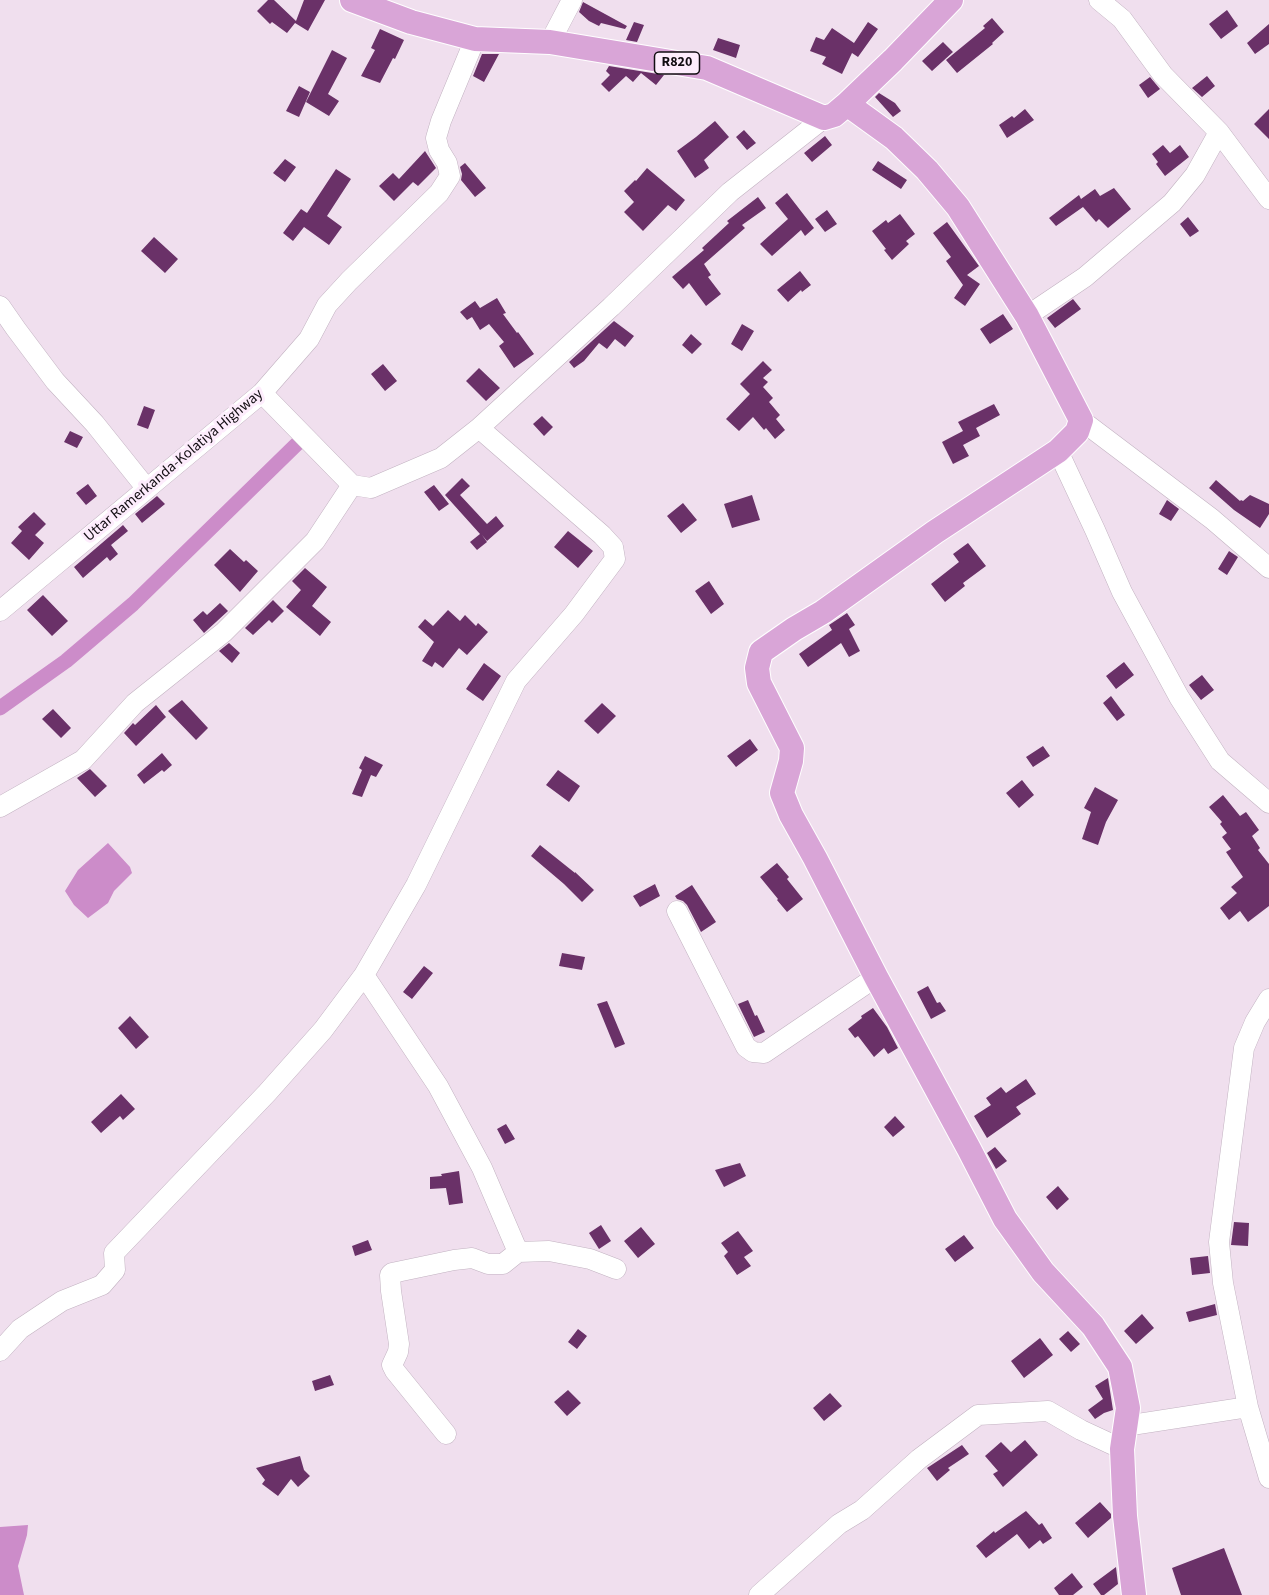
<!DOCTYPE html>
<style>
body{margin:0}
canvas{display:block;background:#f0dfee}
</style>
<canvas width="1269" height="1595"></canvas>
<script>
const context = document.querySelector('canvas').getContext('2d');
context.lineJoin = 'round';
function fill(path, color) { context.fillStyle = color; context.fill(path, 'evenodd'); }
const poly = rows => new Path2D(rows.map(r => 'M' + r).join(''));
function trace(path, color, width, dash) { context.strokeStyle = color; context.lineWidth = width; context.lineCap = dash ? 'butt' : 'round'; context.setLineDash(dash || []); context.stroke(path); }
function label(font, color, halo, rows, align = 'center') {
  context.font = font + ' "Source Sans 3",sans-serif'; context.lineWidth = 6; context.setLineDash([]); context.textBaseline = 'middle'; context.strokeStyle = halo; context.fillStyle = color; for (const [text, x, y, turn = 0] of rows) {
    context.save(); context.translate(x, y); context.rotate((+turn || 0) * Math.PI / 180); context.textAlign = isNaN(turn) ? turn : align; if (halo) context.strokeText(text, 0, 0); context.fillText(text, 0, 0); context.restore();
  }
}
fill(poly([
 [108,843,130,867,132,873,114,891,108,903,88,918,74,905,65,891,78,870],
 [28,1525,27,1535,18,1566,24,1595,0,1595,0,1527]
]), '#cc8cc9');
trace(poly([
 [0,708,66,661,133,604,302,439]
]), '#cc8cc9', 15);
fill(poly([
 [268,0,274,0,296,21,304,0,325,0,308,31,295,23,287,33,272,22,270,24,257,11],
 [583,2,627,26,625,29,601,23,599,26,589,21,579,12],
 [1227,10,1238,26,1221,39,1209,24],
 [992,18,1004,32,992,43,993,44,957,73,946,60,985,28,983,26],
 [634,22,644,25,637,42,626,40],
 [868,22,878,29,858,57,852,53,842,74,822,64,826,57,810,51,816,37,824,40,832,28,854,43],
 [1269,24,1269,44,1255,54,1247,43],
 [380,29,404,40,395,59,393,58,380,83,361,76,375,50,371,48],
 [718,38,740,45,736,58,713,50],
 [943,42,953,52,932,71,922,61],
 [332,50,347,58,328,94,339,101,329,116,306,102],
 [482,54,499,54,484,82,473,76],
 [609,66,664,75,656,85,641,73,633,82,626,76,609,92,601,84,610,75,606,71],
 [1207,76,1215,86,1202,97,1192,88],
 [1150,77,1160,89,1148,98,1139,85],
 [299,86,310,92,299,117,286,111],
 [879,93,895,103,901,111,893,117,875,97],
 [1025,109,1034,120,1007,138,999,125,1012,116,1014,118],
 [1269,109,1269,139,1254,124],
 [715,121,729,137,704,160,709,168,695,178,677,151,696,137],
 [744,130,756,143,747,150,736,137],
 [825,136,832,145,812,162,804,153],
 [1163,145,1170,153,1180,145,1189,157,1165,176,1156,164,1158,162,1152,154],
 [425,151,436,168,418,186,413,182,394,201,379,186,393,173,399,179],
 [285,159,296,167,285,182,273,173],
 [878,161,907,180,901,189,872,170],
 [465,163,486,188,475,197,461,180,462,174,460,167],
 [647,168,685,200,676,211,668,205,643,231,624,212,634,202,624,191,635,180,636,181],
 [336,169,351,179,327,216,342,227,329,245,304,227,293,241,283,233,301,209,307,213],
 [1114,188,1131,209,1108,228,1099,219,1096,222,1083,207,1056,226,1049,218,1079,195,1081,199,1095,189,1100,196],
 [787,193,814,228,805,236,801,230,772,256,760,244,788,219,775,203],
 [758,197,766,208,742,225,745,228,704,264,711,275,708,277,721,294,706,306,689,283,683,289,672,277,704,250,702,248,729,223,727,221],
 [827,210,837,224,825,232,815,219],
 [900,214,915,234,906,241,909,244,892,260,884,250,886,249,872,231,886,220,888,223],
 [1188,217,1199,231,1190,237,1180,224],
 [947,222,979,266,967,275,980,284,965,306,954,298,963,285,946,261,951,257,933,233],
 [154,237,178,259,165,273,141,251],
 [800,271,811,285,802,292,801,290,788,302,777,290],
 [497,298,506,313,503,314,517,333,518,332,534,354,514,368,499,346,504,342,489,324,480,330,472,317,467,320,460,312,475,301,480,308],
 [1073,299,1081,309,1055,328,1047,318],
 [1003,314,1013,329,990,344,980,329],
 [614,321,634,336,625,347,615,339,607,349,599,343,584,361,574,368,569,362],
 [742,324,754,331,742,351,731,344],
 [691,334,702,344,692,354,682,345],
 [763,361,772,370,763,378,768,382,763,387,773,398,769,402,780,415,776,419,785,430,775,439,766,428,764,430,753,417,739,431,726,419,750,394,740,384],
 [383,364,397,381,385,391,371,374],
 [479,368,500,388,486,401,466,381],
 [994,404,1000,415,976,428,980,436,963,445,969,456,953,464,942,442,963,431,958,422],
 [144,406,155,410,148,429,137,425],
 [542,416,553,427,544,436,533,424],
 [70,431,83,437,77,448,64,442],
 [462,478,470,486,460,495,487,524,496,516,504,526,487,541,482,535,487,542,477,550,470,542,480,534,445,495],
 [1216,480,1240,501,1241,500,1243,501,1250,495,1269,504,1269,514,1260,528,1234,510,1209,488],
 [88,484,97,496,86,505,76,493],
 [434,485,449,504,439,511,424,492],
 [752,495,760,520,732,528,724,504],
 [157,496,165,504,142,523,135,514],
 [1167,500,1179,509,1171,521,1159,514],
 [683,503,697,520,681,533,667,516],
 [34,512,46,524,35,535,44,543,29,560,11,543,22,531,18,527],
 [123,525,128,531,111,545,118,554,110,561,107,557,83,578,74,567],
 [568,531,593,551,578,568,554,547],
 [968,543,986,566,963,583,965,586,945,602,931,584,959,562,953,554],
 [230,549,244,562,246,560,258,571,240,592,214,565],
 [1229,551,1238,557,1227,575,1218,569],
 [305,568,327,587,312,606,331,622,320,636,286,607,301,590,292,581],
 [709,581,724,604,711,614,695,591],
 [43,595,68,621,52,636,27,610],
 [273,600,284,611,272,623,269,620,253,635,245,628],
 [220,603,228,611,204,633,193,620,203,611,207,615],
 [448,610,460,621,465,615,476,626,478,623,488,632,467,655,459,648,443,668,435,662,432,667,422,661,434,642,418,627,425,619,433,626],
 [847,613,855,625,849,629,860,651,849,657,841,643,808,667,799,654,832,630,829,625],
 [229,643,240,653,232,663,219,651],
 [1124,662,1134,675,1116,689,1106,676],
 [484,663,501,676,483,701,466,689],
 [1202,675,1214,690,1201,700,1189,685],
 [1111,696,1125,715,1117,721,1103,703],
 [182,700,208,728,196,740,168,711],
 [602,703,616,716,598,734,584,721],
 [156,705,166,717,136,746,124,733,133,723,135,725],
 [53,709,71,728,61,738,42,719],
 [750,739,758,750,736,767,727,756],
 [1043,746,1050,756,1033,767,1026,757],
 [162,753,172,765,164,772,162,770,144,784,137,775],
 [365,756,383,765,376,777,371,775,362,797,352,794,362,770,359,768],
 [90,769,107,786,95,797,77,778],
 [558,770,580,786,569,802,546,785],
 [1022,780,1034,795,1019,808,1006,793],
 [1095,787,1118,800,1106,822,1098,845,1082,839,1091,812,1084,808],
 [1223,795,1240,816,1246,812,1259,830,1252,836,1260,848,1258,850,1269,864,1269,906,1248,922,1240,911,1229,920,1220,908,1237,893,1231,887,1243,877,1226,852,1231,849,1222,837,1227,833,1220,824,1222,822,1209,807],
 [540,845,575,873,575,872,594,890,582,902,564,884,531,856],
 [777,863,789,877,787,879,803,899,787,912,777,900,778,899,760,877],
 [655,884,660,896,640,907,633,896],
 [692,885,716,922,701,932,687,905,683,901,677,899,675,896],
 [562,953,585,957,582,970,559,966],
 [424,966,433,973,412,999,403,992],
 [928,986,937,1003,940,1002,946,1011,931,1019,917,992],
 [748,1000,755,1016,757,1015,765,1032,754,1037,738,1004],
 [607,1001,625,1044,615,1048,597,1004],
 [873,1008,887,1027,898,1048,888,1054,884,1048,874,1057,858,1036,855,1038,848,1029,862,1018,861,1016],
 [130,1016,149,1037,136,1049,118,1028],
 [1026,1079,1036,1094,1016,1107,1021,1114,987,1138,974,1116,991,1105,986,1098,1001,1087,1006,1093],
 [121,1094,135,1109,123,1120,120,1116,101,1133,91,1122],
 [895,1116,905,1127,893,1137,884,1127],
 [506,1124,515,1139,505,1144,497,1129],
 [995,1147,1007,1161,996,1169,987,1153],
 [740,1163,746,1176,724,1187,715,1170],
 [459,1171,463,1203,449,1205,446,1188,430,1189,430,1177,442,1176,441,1174],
 [1058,1186,1069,1199,1057,1210,1046,1197],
 [1234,1222,1249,1223,1248,1246,1231,1245],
 [601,1225,611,1241,599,1249,589,1233],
 [641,1227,655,1244,638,1258,624,1241],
 [738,1231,753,1251,744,1257,751,1266,737,1275,724,1256,728,1252,721,1243],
 [964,1235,974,1248,955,1262,945,1249],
 [368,1240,372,1250,355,1256,352,1246],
 [1208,1256,1210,1273,1192,1275,1190,1258],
 [1215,1304,1217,1315,1189,1322,1186,1312],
 [1142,1314,1154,1328,1136,1344,1124,1331],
 [578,1329,587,1336,577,1349,568,1342],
 [1068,1331,1080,1344,1071,1352,1059,1339],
 [1040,1338,1053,1355,1024,1378,1011,1361],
 [330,1375,334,1385,315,1391,312,1381],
 [1108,1378,1113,1410,1104,1413,1095,1419,1088,1410,1103,1399,1095,1386],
 [568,1390,581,1403,567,1416,554,1402],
 [830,1393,842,1406,824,1421,813,1408],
 [1025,1440,1038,1455,1003,1487,993,1474,998,1471,985,1456,1001,1442,1011,1452],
 [962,1445,969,1454,948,1468,950,1470,937,1481,927,1468],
 [300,1456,304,1470,310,1476,298,1487,291,1479,278,1496,262,1484,265,1480,256,1468],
 [1100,1502,1111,1514,1111,1518,1088,1538,1075,1523],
 [1026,1511,1039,1525,1042,1523,1052,1538,1043,1544,1040,1540,1029,1549,1017,1534,986,1558,976,1546,994,1531,995,1533],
 [1224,1548,1242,1595,1181,1595,1172,1568],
 [1116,1567,1118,1584,1104,1595,1101,1595,1093,1584],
 [1072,1573,1083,1587,1073,1595,1059,1595,1054,1588]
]), '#6a3168');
const minor = poly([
 [1099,0,1122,19,1163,75,1219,132,1269,199],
 [550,42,572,0],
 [0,306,16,329,55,381,95,424,147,489],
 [1027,316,1085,277,1172,203,1195,175,1219,132],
 [262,393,352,485,371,488,441,458,479,428,611,307,730,192,824,118],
 [1081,420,1212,519,1269,568],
 [1058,451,1095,530,1122,592,1179,697,1220,761,1269,803],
 [0,611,262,393,309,339,327,305,349,281,439,193,450,176,447,163,439,150,436,138,441,121,475,39],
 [0,807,83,760,135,703,224,632,315,541,352,485],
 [677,911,746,1047,753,1052,764,1053,876,977],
 [364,975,438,1086,482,1168,518,1252],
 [0,1351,20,1329,62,1301,102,1285,115,1270,114,1253,267,1093,323,1030,364,975,416,885,516,681,574,614,615,559,613,547,602,535,479,428],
 [1248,1407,1223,1283,1219,1242,1244,1048,1255,1022,1269,999],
 [1125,1426,1248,1407,1269,1478],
 [446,1434,395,1371,392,1365,398,1352,399,1344,391,1291,390,1275,392,1273,454,1260,472,1258,488,1264,503,1264,518,1252,549,1251,590,1259,616,1269],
 [759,1595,839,1524,862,1510,919,1459,978,1415,1048,1411,1081,1430,1122,1449]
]);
const major = poly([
 [352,0,411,22,475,39,550,42,707,68,824,118,834,115,847,104,893,60,951,0],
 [847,104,894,138,927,170,958,207,1027,316,1081,420,1077,432,1058,451,935,532,823,612,794,629,761,652,757,668,759,683,792,748,791,761,782,793,791,815,815,858,876,977,969,1149,1005,1219,1043,1272,1093,1326,1120,1367,1128,1408,1122,1449,1125,1516,1134,1595]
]);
trace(minor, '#c2b2c1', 21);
trace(major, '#fff', 26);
trace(minor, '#fff', 20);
trace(major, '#d9a5d7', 24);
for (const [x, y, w] of [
 [677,63,45]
]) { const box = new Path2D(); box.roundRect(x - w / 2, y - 11, w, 22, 4.5); context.fillStyle = '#fdecfc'; context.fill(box); trace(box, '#120d12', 1.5); }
label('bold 14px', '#120d12', null, [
 ["R820",677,63]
]);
label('15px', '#120d12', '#fdecfc', [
 ["Uttar Ramerkanda-Kolatiya Highway",174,466,-40]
]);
</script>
